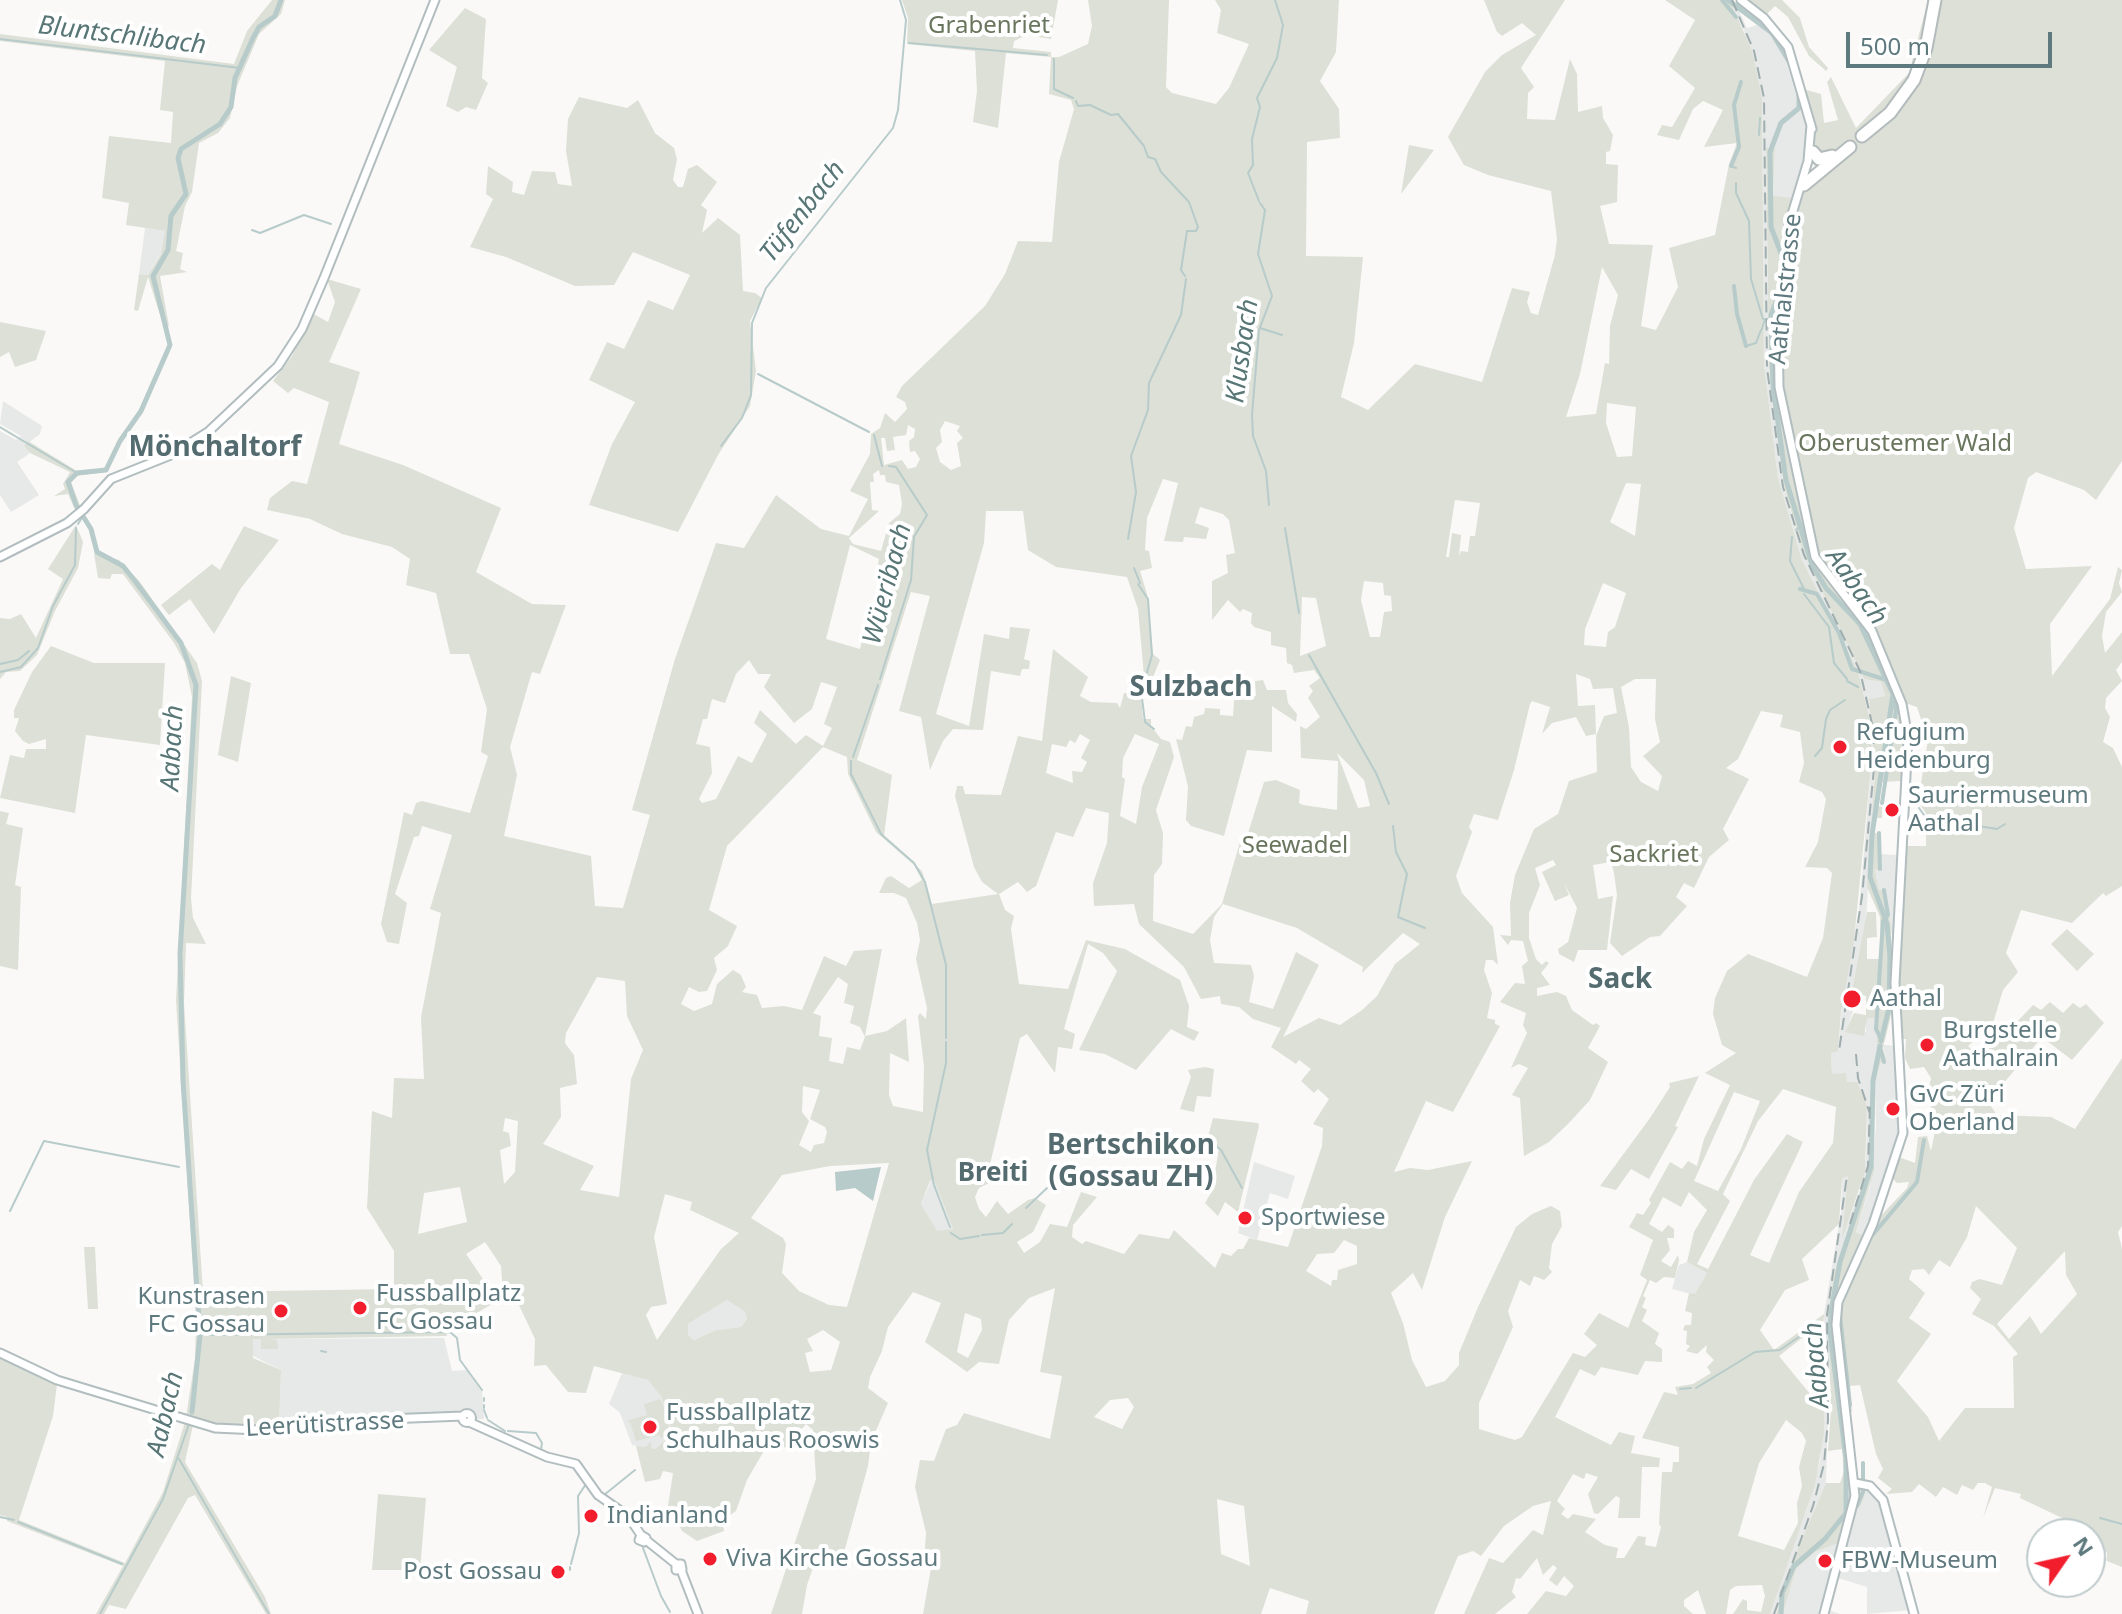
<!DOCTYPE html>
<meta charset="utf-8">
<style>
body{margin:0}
#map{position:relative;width:2122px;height:1614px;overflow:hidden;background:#faf9f7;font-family:"Noto Sans",sans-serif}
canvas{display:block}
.north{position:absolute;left:2026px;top:1518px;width:80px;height:80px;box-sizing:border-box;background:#fff;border:2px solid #bfcacc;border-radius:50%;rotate:56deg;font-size:22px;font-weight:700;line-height:32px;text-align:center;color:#5e7a7f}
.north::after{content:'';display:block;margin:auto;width:28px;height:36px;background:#f21e2e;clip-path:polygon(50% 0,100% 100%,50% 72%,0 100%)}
.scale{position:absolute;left:1846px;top:32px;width:206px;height:36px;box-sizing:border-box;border:4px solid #5e7a7f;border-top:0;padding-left:10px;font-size:24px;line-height:28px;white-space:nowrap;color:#5e7a7f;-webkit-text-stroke:6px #fff;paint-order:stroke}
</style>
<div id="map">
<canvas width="2122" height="1614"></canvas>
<div class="north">N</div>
<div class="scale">500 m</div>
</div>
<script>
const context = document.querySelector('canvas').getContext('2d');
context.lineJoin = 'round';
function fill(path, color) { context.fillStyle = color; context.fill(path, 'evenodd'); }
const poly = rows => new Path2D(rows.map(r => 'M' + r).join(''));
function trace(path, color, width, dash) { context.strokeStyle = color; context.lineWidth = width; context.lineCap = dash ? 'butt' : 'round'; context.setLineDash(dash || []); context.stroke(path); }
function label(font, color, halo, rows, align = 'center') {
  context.font = font + ' "Noto Sans",sans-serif'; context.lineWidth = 8; context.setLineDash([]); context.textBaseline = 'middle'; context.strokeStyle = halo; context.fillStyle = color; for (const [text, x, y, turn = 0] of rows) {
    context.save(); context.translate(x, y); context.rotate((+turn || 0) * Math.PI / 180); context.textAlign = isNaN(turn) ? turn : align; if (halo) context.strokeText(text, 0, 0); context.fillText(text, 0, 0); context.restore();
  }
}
fill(poly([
 [1730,0,1734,0,1747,28,1757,25,1772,33,1782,48,1801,112,1809,113,1810,122,1804,167,1792,198,1773,197,1775,149,1766,149,1769,367,1784,486,1794,524,1817,581,1864,679,1881,682,1885,696,1869,699,1875,773,1866,921,1853,992,1856,995,1853,1011,1846,1032,1866,1032,1866,1017,1877,1018,1877,1064,1871,1078,1870,1160,1832,1288,1826,1483,1793,1560,1776,1614,1770,1614,1779,1584,1809,1503,1820,1461,1825,1394,1824,1314,1841,1213,1842,1177,1849,1175,1843,1234,1860,1190,1866,1159,1867,1108,1846,1082,1832,1074,1831,1053,1838,1050,1843,996,1859,909,1872,757,1870,721,1858,671,1802,560,1778,478,1764,364,1762,98,1744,30],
 [145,228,165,231,164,248,148,275,139,274],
 [3,401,42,426,40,434,24,446,30,453,17,462,39,495,11,512,0,495,0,431,16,440,21,436,0,424],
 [1879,854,1898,855,1895,933,1891,933,1886,918,1883,890,1879,891,1875,869,1880,868],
 [1883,1045,1898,1046,1903,1123,1867,1237,1856,1232,1870,1187,1876,1127,1875,1082,1881,1062,1887,1061],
 [1254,1162,1295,1176,1288,1199,1270,1193,1257,1240,1238,1233],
 [934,1180,937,1188,953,1229,937,1232,921,1204,931,1181],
 [1687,1262,1707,1273,1695,1295,1672,1289,1679,1265],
 [727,1300,745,1312,747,1319,741,1327,716,1330,694,1340,688,1335,688,1324],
 [444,1338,452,1371,467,1370,482,1390,484,1419,397,1420,279,1429,281,1370,253,1356,253,1339],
 [622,1373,648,1380,662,1398,673,1433,655,1449,632,1445,620,1413,609,1404],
 [1866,1484,1878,1493,1912,1610,1867,1614,1867,1587,1835,1577,1826,1609,1840,1614,1783,1614,1796,1569,1815,1552,1842,1539]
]), '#e7e9e8');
fill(poly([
 [272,0,285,0,281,14,259,34,237,86,230,118,218,133,199,143,192,192,185,206,176,251,183,253,180,269,187,272,160,276,169,326,164,328,148,277,138,311,134,310,139,274,148,275,161,254,165,231,126,225,129,203,102,198,109,136,171,143,173,112,160,110,165,61,0,41,0,34,234,64,247,31],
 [902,0,1058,0,1051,39,1027,35,1014,41,1013,48,1051,52,1051,57,1059,57,1088,44,1092,26,1088,0,1169,0,1166,87,1172,93,1216,104,1229,88,1249,44,1217,33,1221,10,1215,0,1339,0,1336,52,1320,81,1339,109,1340,138,1307,142,1306,256,1363,257,1354,343,1341,397,1368,410,1415,364,1482,382,1512,288,1530,292,1527,302,1531,313,1538,315,1555,255,1557,239,1551,191,1488,175,1464,165,1448,137,1485,72,1502,55,1536,35,1522,23,1502,36,1497,32,1484,0,1565,0,1521,68,1534,87,1528,93,1527,119,1555,120,1570,59,1577,74,1578,112,1602,106,1603,118,1613,135,1610,151,1606,152,1606,164,1618,165,1617,202,1600,206,1609,244,1653,245,1641,326,1656,330,1678,287,1669,248,1715,235,1729,164,1737,143,1704,147,1723,110,1703,101,1693,109,1679,140,1657,135,1662,125,1672,127,1695,88,1669,66,1695,20,1665,0,1730,0,1752,51,1762,98,1764,364,1778,478,1802,560,1858,671,1870,721,1872,757,1854,941,1841,1012,1838,1051,1831,1053,1832,1074,1846,1073,1847,1082,1857,1082,1867,1106,1865,1172,1842,1239,1848,1176,1842,1178,1839,1224,1802,1259,1809,1280,1785,1290,1760,1330,1774,1350,1824,1314,1823,1328,1802,1338,1779,1356,1824,1411,1824,1433,1815,1485,1770,1614,1733,1614,1743,1599,1747,1601,1747,1610,1761,1612,1765,1596,1762,1585,1736,1586,1730,1590,1726,1614,1706,1614,1698,1590,1684,1600,1684,1606,1693,1614,1527,1614,1546,1591,1566,1596,1574,1586,1564,1576,1557,1586,1549,1580,1557,1568,1553,1565,1543,1575,1537,1558,1520,1579,1516,1578,1512,1592,1516,1597,1495,1614,1464,1614,1489,1558,1503,1563,1533,1530,1543,1535,1551,1501,1533,1506,1504,1526,1481,1556,1473,1551,1458,1556,1434,1614,1306,1614,1309,1601,1270,1588,1261,1614,923,1614,931,1568,924,1561,926,1533,915,1487,920,1460,934,1461,946,1429,957,1425,964,1413,1050,1439,1062,1376,1040,1372,1055,1288,1029,1298,1009,1320,999,1364,979,1362,967,1372,925,1342,941,1303,913,1292,888,1327,882,1351,870,1377,868,1388,888,1403,871,1442,868,1466,843,1556,817,1556,807,1585,802,1614,771,1614,816,1479,813,1430,806,1424,787,1447,765,1449,747,1480,736,1511,722,1521,724,1531,697,1541,682,1531,668,1506,673,1473,663,1471,660,1479,645,1482,636,1446,646,1447,651,1441,651,1448,655,1449,673,1433,666,1412,670,1434,661,1438,659,1435,636,1441,630,1422,626,1421,647,1415,644,1404,660,1399,665,1410,662,1398,648,1380,594,1366,586,1393,568,1392,546,1365,534,1366,535,1339,517,1301,522,1290,512,1286,509,1294,446,1331,447,1336,268,1339,277,1340,278,1349,261,1349,261,1339,253,1339,253,1358,281,1370,279,1429,215,1425,186,1417,195,1359,196,1318,176,1000,192,697,185,663,174,643,123,574,112,574,110,579,98,578,94,553,119,560,140,582,197,663,202,681,191,898,193,918,206,944,186,943,184,1003,203,1292,394,1289,394,1251,367,1208,372,1111,392,1118,394,1078,424,1079,421,1017,441,913,430,909,452,835,422,826,419,836,414,837,395,894,407,903,399,944,387,942,381,924,404,812,412,815,416,803,422,801,470,813,488,756,481,752,487,709,469,654,450,654,436,593,406,585,410,559,392,547,342,534,310,519,267,510,270,498,292,481,307,484,329,402,294,388,288,393,273,381,292,356,312,313,328,322,335,302,327,279,361,289,329,362,360,372,339,444,403,465,501,508,476,572,532,604,566,605,540,674,532,672,510,747,517,775,504,836,591,856,595,906,623,908,650,815,632,810,675,659,716,543,744,548,776,495,821,529,849,536,868,499,850,491,870,454,871,434,880,428,885,413,895,422,907,409,905,402,896,397,902,386,985,306,1005,274,1018,241,1052,242,1059,162,1074,109,1071,100,1049,94,1051,57,1006,53,998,128,973,122,977,91,975,51,907,44,908,18],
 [1602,267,1618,295,1610,326,1609,364,1605,363,1596,414,1566,417,1580,374],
 [1607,403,1636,407,1632,456,1617,457,1606,423],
 [945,421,960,426,957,431,963,438,957,443,961,466,951,470,940,462,936,448,942,442,940,430],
 [908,425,915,429,914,437,909,441,910,452,915,451,920,459,916,467,908,469,902,460,884,465,881,438,885,438,887,451,895,450,893,437,906,435],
 [879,470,880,475,885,475,886,482,899,485,902,504,900,514,889,523,881,551,853,544,849,538,879,511,872,510,870,482,874,482,873,474],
 [1163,479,1178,483,1164,541,1183,542,1184,537,1206,539,1209,528,1195,523,1200,507,1223,514,1229,520,1235,553,1226,555,1228,573,1212,581,1212,620,1228,600,1240,612,1243,609,1252,613,1251,623,1254,627,1271,632,1271,645,1286,648,1287,663,1292,665,1294,673,1314,670,1320,678,1309,686,1313,691,1308,698,1320,717,1306,729,1300,726,1301,758,1338,761,1337,810,1303,805,1299,803,1300,790,1276,780,1264,782,1245,843,1240,842,1222,904,1193,934,1153,921,1154,875,1162,864,1163,833,1156,810,1174,757,1170,742,1161,739,1151,726,1151,719,1143,719,1141,694,1124,693,1120,708,1117,703,1091,702,1080,696,1088,677,1053,649,1042,741,1018,736,1001,795,965,794,963,786,957,786,955,796,974,867,982,882,998,894,932,904,922,871,884,836,892,775,857,760,911,592,930,596,899,711,921,717,930,770,943,741,953,729,983,730,991,671,1020,676,1022,669,1029,669,1030,661,1024,659,1030,629,1010,627,1009,639,984,634,969,726,936,714,984,543,986,511,1023,511,1028,550,1056,567,1127,577,1138,609,1144,676,1151,682,1160,660,1153,654,1147,594,1140,571,1152,568,1149,551,1145,550,1147,518],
 [1626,483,1641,484,1635,536,1610,522],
 [1455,500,1480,503,1475,536,1470,536,1468,552,1461,551,1459,556,1461,535,1452,533,1449,557,1446,557],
 [850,545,879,559,877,569,893,571,891,593,880,619,868,616,860,649,826,639],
 [1364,581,1383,583,1384,595,1391,596,1392,611,1384,612,1380,637,1370,637,1361,600],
 [1603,583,1626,593,1615,627,1608,632,1606,647,1584,645,1585,629],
 [1302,597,1316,598,1326,646,1300,656],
 [749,660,758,674,771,674,764,687,794,723,812,709,821,682,837,687,824,724,832,728,823,746,806,735,796,744,760,710,754,723,767,734,752,763,738,756,716,799,702,803,699,799,712,773,710,747,696,744,703,719,707,719,712,699,725,703,736,674],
 [1576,674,1590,679,1593,689,1613,688,1617,713,1604,716,1596,736,1597,772,1569,781,1558,814,1534,829,1515,875,1510,903,1511,936,1500,935,1508,945,1511,940,1523,941,1528,961,1522,966,1525,984,1515,983,1500,1002,1526,1013,1523,1025,1527,1033,1511,1068,1519,1064,1528,1068,1512,1095,1520,1098,1524,1156,1549,1142,1568,1124,1590,1100,1608,1062,1588,1048,1600,1026,1596,1023,1593,1025,1572,1010,1566,996,1557,992,1537,996,1537,988,1550,985,1541,973,1549,963,1546,961,1542,965,1536,959,1529,938,1529,913,1540,885,1535,868,1553,860,1556,865,1542,872,1555,901,1569,895,1564,883,1577,908,1568,942,1558,949,1559,954,1574,962,1578,950,1607,950,1613,896,1598,899,1593,865,1611,862,1614,873,1617,895,1610,943,1622,956,1650,937,1660,936,1687,906,1676,897,1684,883,1694,888,1709,857,1729,840,1723,829,1749,779,1726,768,1738,759,1761,711,1783,715,1780,727,1800,732,1804,763,1799,782,1822,792,1826,799,1818,842,1805,867,1827,868,1832,873,1823,938,1807,977,1748,954,1727,971,1715,998,1713,1014,1722,1045,1736,1053,1705,1073,1730,1085,1704,1139,1697,1166,1688,1161,1682,1169,1670,1162,1649,1200,1651,1203,1643,1215,1637,1213,1629,1227,1653,1240,1640,1275,1647,1280,1628,1328,1599,1313,1584,1334,1597,1345,1585,1357,1573,1353,1522,1437,1515,1440,1479,1429,1479,1403,1513,1327,1508,1311,1520,1280,1530,1286,1534,1276,1544,1280,1552,1272,1549,1268,1552,1244,1562,1226,1560,1211,1551,1206,1532,1214,1516,1227,1478,1307,1459,1353,1459,1365,1445,1381,1426,1387,1412,1360,1403,1323,1391,1293,1413,1273,1422,1290,1445,1217,1472,1161,1428,1170,1410,1168,1394,1172,1426,1101,1453,1112,1500,1026,1495,1024,1495,1020,1487,1018,1492,993,1484,970,1486,960,1493,960,1498,965,1493,927,1462,893,1456,876,1472,832,1469,827,1474,814,1498,820,1514,770,1530,704,1532,701,1550,707,1542,734,1552,723,1576,717,1586,736,1596,734,1595,705,1578,706],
 [1635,679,1656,679,1655,719,1660,742,1643,756,1662,776,1658,791,1641,782,1631,767,1629,727,1621,687],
 [1080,734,1090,740,1081,758,1087,762,1082,772,1072,771,1073,783,1046,773,1052,744,1066,747,1070,740,1075,743],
 [1135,734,1159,744,1142,787,1136,824,1120,816,1125,779,1122,777,1123,758],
 [823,747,847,757,848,774,876,832,914,865,922,880,909,888,891,876,886,878,879,893,894,893,906,898,917,923,920,940,916,959,927,1008,926,1019,920,1013,918,1016,924,1067,923,1112,893,1106,889,1095,890,1053,909,1062,906,1018,887,1031,865,1036,882,949,854,951,846,966,824,956,802,1010,784,1006,762,1008,757,995,742,992,746,987,741,975,733,970,717,984,712,1004,694,1011,681,1004,689,987,699,992,707,991,717,970,714,958,728,946,737,926,709,910,727,846],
 [1337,753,1364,780,1370,806,1358,808],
 [1086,808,1109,813,1107,843,1093,883,1094,906,1134,904,1139,924,1184,967,1201,999,1220,996,1221,1004,1239,1007,1253,1019,1281,1028,1271,1047,1296,1064,1299,1060,1311,1069,1301,1081,1314,1093,1318,1089,1329,1099,1313,1124,1323,1128,1322,1146,1288,1247,1249,1238,1243,1249,1238,1249,1231,1256,1222,1253,1215,1268,1174,1230,1169,1239,1139,1234,1124,1254,1086,1241,1082,1244,1072,1237,1073,1225,1097,1197,1081,1192,1067,1227,1050,1224,1040,1242,1024,1253,1017,1242,1033,1232,1046,1205,1035,1198,1028,1200,1008,1214,997,1201,986,1217,979,1209,975,1197,979,1188,998,1179,987,1177,1020,1038,1027,1034,1055,1073,1058,1047,1072,1049,1075,1034,1064,1029,1088,944,1103,953,1117,971,1079,1050,1105,1054,1136,1070,1171,1029,1194,1041,1199,1032,1187,1027,1189,1006,1180,980,1125,949,1086,940,1068,989,1019,984,1011,929,1014,916,1005,910,999,894,1018,882,1027,892,1036,886,1056,832,1073,837],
 [1223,904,1297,928,1363,967,1362,973,1403,933,1420,944,1395,964,1377,996,1362,1010,1340,1025,1319,1018,1283,1037,1319,965,1296,952,1273,1009,1249,1002,1254,976,1251,965,1214,963,1210,940,1214,917],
 [597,977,625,981,627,1016,643,1050,631,1079,619,1197,580,1190,594,1166,543,1144,561,1117,560,1088,577,1084,574,1055,565,1043,566,1033],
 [838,977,848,984,844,1003,854,1006,850,1023,860,1027,865,1037,860,1050,847,1047,843,1064,829,1061,832,1038,819,1036,821,1016,813,1013],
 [803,1086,820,1090,810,1119,825,1127,827,1132,824,1143,814,1145,811,1152,799,1145,809,1121,802,1112],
 [1783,1089,1836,1107,1833,1143,1799,1192,1769,1263,1750,1255,1803,1142,1787,1134,1754,1180,1708,1269,1697,1264,1730,1201,1723,1194,1758,1121],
 [1734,1092,1760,1101,1741,1149,1718,1191,1694,1181],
 [505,1118,518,1121,515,1172,504,1184,500,1150,511,1146,509,1133,503,1131],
 [889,1163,847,1307,829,1305,799,1291,782,1273,786,1244,783,1238,751,1218,782,1175,830,1166],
 [934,1180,953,1229,937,1231,921,1204,930,1181],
 [460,1187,467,1222,418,1234,424,1193],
 [1689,1192,1707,1210,1694,1232,1687,1262,1707,1273,1695,1294,1689,1293,1685,1311,1692,1313,1691,1325,1685,1325,1683,1330,1687,1331,1686,1344,1690,1346,1686,1351,1697,1354,1707,1345,1706,1352,1714,1360,1707,1367,1711,1373,1693,1384,1675,1387,1678,1395,1664,1392,1642,1438,1679,1447,1679,1462,1673,1462,1672,1472,1662,1472,1659,1524,1661,1527,1656,1547,1645,1545,1646,1537,1638,1536,1624,1558,1616,1558,1618,1548,1605,1545,1585,1532,1596,1519,1573,1514,1568,1519,1561,1514,1565,1509,1557,1501,1573,1474,1584,1479,1586,1473,1598,1477,1588,1494,1594,1513,1598,1514,1616,1496,1620,1498,1618,1518,1640,1518,1642,1467,1659,1467,1660,1458,1631,1453,1635,1436,1619,1432,1611,1445,1555,1417,1580,1369,1595,1376,1601,1367,1638,1375,1645,1361,1662,1362,1662,1349,1655,1344,1659,1333,1642,1321,1647,1310,1642,1307,1646,1298,1643,1296,1650,1280,1656,1283,1664,1277,1675,1278,1679,1260,1678,1255,1671,1267,1661,1261,1670,1250,1667,1238,1674,1238,1674,1229,1668,1225,1662,1232,1649,1224,1663,1197,1681,1207],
 [665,1194,692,1202,690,1210,739,1233,721,1249,657,1340,646,1315,651,1307,667,1304,654,1237],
 [1344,1240,1357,1246,1357,1264,1338,1270,1337,1280,1332,1280,1331,1286,1306,1271,1317,1254,1334,1253],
 [485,1242,501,1266,503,1293,487,1285,466,1254],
 [727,1300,745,1312,747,1319,741,1327,716,1330,694,1340,688,1335,688,1324],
 [965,1313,981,1319,982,1330,968,1358,957,1352],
 [823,1330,840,1342,831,1370,810,1372,805,1353,813,1351,807,1339],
 [1128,1398,1134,1407,1122,1429,1094,1417,1110,1400],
 [1786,1420,1802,1433,1806,1441,1799,1467,1802,1486,1797,1503,1798,1523,1784,1550,1738,1536,1759,1463],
 [1217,1499,1244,1506,1250,1566,1221,1554],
 [1747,0,1782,0,1800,18,1809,47,1828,68,1826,71,1809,56,1788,17,1775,6,1767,14],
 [1928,0,2122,0,2122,461,2096,500,2084,490,2036,472,2028,478,2014,528,2026,569,2092,566,2050,624,2052,676,2110,599,2118,567,2122,570,2119,583,2122,592,2106,612,2102,636,2105,653,2122,632,2122,662,2116,670,2122,681,2106,698,2105,708,2110,717,2103,742,2113,748,2122,767,2122,886,2106,896,2103,893,2072,923,2021,910,2006,953,2018,972,2003,990,1993,1023,1968,1046,1973,1051,1993,1047,2033,1005,2041,1010,2050,1002,2063,1013,2073,1003,2080,1008,2086,1004,2104,1023,2072,1060,2042,1037,1988,1102,1997,1115,2051,1117,2075,1129,2122,1058,2122,1226,2118,1232,2122,1249,2122,1567,2107,1561,2107,1553,2100,1546,2090,1547,2090,1534,2081,1534,2079,1526,2020,1498,2021,1494,1995,1488,1983,1518,1992,1487,1985,1483,1978,1483,1973,1490,1962,1485,1957,1495,1943,1487,1936,1497,1919,1484,1912,1492,1886,1494,1892,1489,1878,1478,1883,1469,1876,1454,1860,1385,1850,1386,1852,1411,1846,1418,1851,1461,1855,1483,1866,1484,1864,1496,1861,1505,1853,1510,1845,1540,1815,1552,1796,1569,1783,1614,1776,1614,1793,1560,1826,1483,1840,1483,1844,1472,1842,1449,1828,1451,1831,1409,1828,1315,1834,1274,1864,1188,1871,1149,1871,1078,1877,1064,1877,1018,1867,1018,1864,1036,1845,1032,1854,1013,1866,1015,1866,996,1852,992,1867,912,1876,912,1877,937,1867,938,1867,959,1881,959,1880,917,1867,887,1875,773,1869,699,1885,696,1881,682,1864,679,1817,581,1802,549,1784,486,1769,367,1766,148,1775,149,1773,196,1794,198,1789,231,1792,262,1794,215,1806,188,1852,147,1848,143,1825,157,1815,154,1803,89,1821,94,1824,123,1838,120,1827,82,1831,77,1856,128,1909,73],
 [1895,680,1905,703,1917,707,1928,740,1918,802,1926,813,1926,846,1904,846,1903,856,1896,1005,1901,1005,1901,1012,1895,1013,1897,1039,1906,1039,1905,1058,1910,1069,1924,1067,1931,1078,1928,1093,1936,1126,1931,1151,1927,1136,1918,1137,1915,1163,1896,1156,1888,1174,1897,1183,1909,1182,1907,1188,1873,1224,1867,1237,1856,1232,1874,1171,1875,1082,1881,1062,1887,1061,1883,1048,1892,1011,1891,927,1884,890,1879,890,1875,870,1880,869,1880,835,1874,832,1876,818,1882,818,1882,807,1878,806,1882,782,1901,781,1908,748,1902,704,1899,704,1889,681],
 [1976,1206,2017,1248,2002,1285,1980,1279,1972,1282,1970,1288,1981,1299,1972,1314,1994,1326,2018,1354,2013,1357,2014,1408,1965,1408,1939,1441,1928,1417,1897,1381,1931,1334,1909,1318,1925,1293,1909,1279,1912,1270,1924,1269,1929,1275,1939,1260,1950,1267,1967,1237],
 [2065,1251,2066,1275,2077,1294,2041,1334,2030,1316,2009,1339,1997,1324],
 [465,8,486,19,482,78,488,83,476,110,466,107,458,112,446,106,457,67,429,50],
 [579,97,627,108,638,100,655,133,674,148,677,159,673,180,678,187,683,187,688,169,697,165,717,182,701,205,707,210,702,233,718,218,740,235,743,291,755,293,762,298,750,321,756,371,750,406,718,455,678,532,589,505,612,444,635,402,589,380,607,342,624,349,648,300,673,310,690,275,633,252,614,285,575,286,506,257,470,247,493,199,486,194,488,166,513,182,512,192,524,195,532,171,555,172,558,184,572,186,566,151,568,119],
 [1409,145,1434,150,1401,194],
 [0,322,46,331,36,360,15,367,9,352,0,357],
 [28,441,77,471,94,469,97,473,76,476,71,482,81,508,76,512,68,494,54,496,65,489,63,484,70,472,30,453,24,446],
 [76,525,83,542,78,568,55,611,37,655,20,671,6,672,0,679,0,618,10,619,21,614,36,638,63,579,48,569],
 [244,526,279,540,241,588,214,634,190,599,169,615,161,605,212,564,220,570],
 [51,646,94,663,165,663,160,745,86,735,75,813,0,798,10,755,24,758,26,749,46,749,46,739,29,744,23,741,15,731,19,718,14,718,14,710,32,672],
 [231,676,251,683,238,762,218,755],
 [1263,680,1267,690,1286,690,1288,703,1297,714,1296,722,1272,706,1272,752,1247,750,1224,836,1191,826,1186,820,1188,786,1176,739,1182,740,1186,726,1192,727,1194,717,1204,714,1205,708,1220,709,1220,715,1233,716,1235,688,1246,689,1247,697,1256,696,1255,681],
 [0,811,9,813,6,824,23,828,15,885,21,887,18,970,0,966],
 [2067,929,2094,954,2077,971,2051,944],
 [1205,1067,1214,1069,1211,1097,1197,1096,1194,1112,1180,1109,1191,1077,1188,1070],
 [1699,1076,1675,1126,1678,1127,1649,1179,1631,1169,1616,1190,1600,1186,1650,1118,1670,1087,1669,1083],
 [1213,1118,1258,1123,1259,1126,1238,1212,1225,1202,1218,1216,1205,1203,1212,1191,1219,1148,1206,1144],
 [84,1247,95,1247,98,1309,88,1309],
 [0,1357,57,1384,53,1416,19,1520,125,1563,163,1492,185,1422,193,1425,185,1462,265,1597,271,1614,266,1614,195,1495,188,1498,126,1609,109,1605,104,1614,96,1614,123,1566,7,1521,7,1517,0,1515],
 [378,1494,426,1498,420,1570,372,1570]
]), '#dce0d6');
fill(poly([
 [881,1167,873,1201,855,1188,836,1191,835,1172]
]), '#b7cbca');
trace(poly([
 [0,39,240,68],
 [909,43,1047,55],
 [1054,59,1054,89,1073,98],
 [1076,101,1078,106,1090,105,1111,115,1118,114,1144,146,1148,157,1155,159,1161,172,1189,202,1198,227,1196,231,1187,231,1181,270,1185,276],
 [1783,119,1784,120],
 [1759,135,1760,118],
 [1731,166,1736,168],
 [1736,183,1736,193,1749,221,1751,279,1763,319],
 [1259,201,1248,173,1253,165,1252,139,1260,107,1257,98,1277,58,1283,25,1275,0],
 [1260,203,1265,210,1258,254,1272,296,1259,330,1252,415,1253,436,1266,471,1269,505],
 [252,230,260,233,304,215,331,224],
 [1767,319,1771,319],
 [1260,328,1282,335],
 [1762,329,1765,319],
 [1746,346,1756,343,1761,330],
 [758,374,869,432],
 [0,427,77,473],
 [874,435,882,466],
 [721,446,742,418,751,395,752,323,766,288,893,128,898,110,906,20,900,0],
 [78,524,83,516],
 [1285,528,1299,613],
 [1796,530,1798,528],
 [1792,537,1790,561,1804,589],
 [1128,539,1136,492,1131,456,1148,410,1149,383,1181,315,1186,279],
 [1134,568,1140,583],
 [1138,584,1148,599,1152,655,1146,676],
 [1804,594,1829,627,1834,663,1847,679],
 [1309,655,1376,773,1389,804],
 [0,664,18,660,29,651],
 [0,672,21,667,38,648,53,606,75,565,76,528],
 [880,679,911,580,914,537,927,515,896,467,889,466],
 [1847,681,1858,687],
 [1142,698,1145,722,1154,729],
 [1815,756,1822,748,1826,719,1830,710,1845,700],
 [853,757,878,685],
 [851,761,851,774,881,834,914,863,925,882,946,965,946,1038],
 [1919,808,1932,826,1941,820,1997,829,2005,824],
 [1393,826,1396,852,1407,874,1398,917,1425,928],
 [946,1042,946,1063,927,1150,934,1185,950,1227],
 [1201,1135,1221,1150,1242,1188],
 [1026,1208,1047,1188,1070,1180],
 [10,1211,44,1141,179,1167],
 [951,1233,960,1239,979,1236],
 [982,1235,1003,1233,1012,1224],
 [200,1335,450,1332,457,1338,460,1360,482,1390],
 [321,1351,326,1352],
 [1696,1388,1755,1352,1780,1350,1819,1323],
 [1680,1389,1691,1388],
 [484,1401,484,1398],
 [484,1405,484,1408],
 [484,1410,487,1418],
 [488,1420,505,1431],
 [508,1431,536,1433,542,1443,541,1449],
 [179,1459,269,1614],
 [604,1495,635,1470],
 [614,1512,618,1519,630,1524],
 [0,1517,14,1520],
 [2100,1518,2122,1524],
 [18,1522,122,1564],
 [643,1548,661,1596,670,1612],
 [571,1564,579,1533,578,1496,586,1484],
 [570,1570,570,1567],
 [100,1614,163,1499,189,1424]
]), '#b7cbca', 2);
trace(poly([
 [1722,0,1736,17],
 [1731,166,1739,147,1734,105,1741,82],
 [1734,286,1737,314,1746,346],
 [1800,589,1817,594,1839,633,1852,669,1887,680],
 [1882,803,1896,711,1893,696],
 [1879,833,1880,869],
 [1881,1039,1876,1029,1883,921,1888,915,1884,890],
 [1880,1048,1884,1062],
 [1870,1238,1917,1182,1924,1140],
 [1840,1316,1850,1405],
 [1857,1506,1863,1492,1863,1463]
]), '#b7cbca', 4);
trace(poly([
 [1728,0,1772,33,1790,63],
 [1799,95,1799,108,1781,123,1770,152,1771,227,1781,253,1784,282,1771,315,1773,387,1786,480,1812,565,1826,588,1860,624,1893,694,1872,835,1870,877,1887,924,1890,957,1889,1008,1881,1041],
 [192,1412,200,1335,183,1081,180,954,196,685,181,643,135,581,123,566,97,552,91,529,76,505,68,482,77,473,106,470,120,441,141,411,170,345,153,276,168,250,171,216,186,194,178,158,181,149,220,124,231,107,235,78,253,38,259,27,275,16,281,0],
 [1781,1614,1782,1593,1794,1566,1825,1539,1846,1513,1846,1459,1830,1332,1831,1312,1840,1262,1871,1167,1873,1081,1880,1046]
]), '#b7cbca', 5);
const secondary = poly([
 [1741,0,1764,18,1788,47,1812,129],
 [1811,125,1808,161,1789,224,1790,278,1778,322,1779,387,1815,557,1872,631,1902,704,1908,738,1895,983,1903,1133,1873,1224,1838,1302,1836,1325,1855,1496,1824,1614],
 [0,557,67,523,84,509,111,479,171,455,208,432,278,366,302,329,324,278,435,0],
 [0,1353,57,1380,215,1428,258,1430,336,1421,463,1416],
 '462.5 1418a4.5 4.5 0 1 1 9 0a4.5 4.5 0 1 1-9 0Z',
 [469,1422,547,1457,576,1464,598,1495,628,1516,641,1535],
 [1855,1483,1870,1486,1883,1500,1914,1614],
 [641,1535,646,1538,644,1542,639,1540,641,1535],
 [646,1540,676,1564,681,1564,682,1569,676,1570,676,1564],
 [681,1570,698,1614]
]);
const highway = poly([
 [1862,136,1890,113,1914,80,1926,48,1935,0],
 [1813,152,1819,159,1832,156],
 [1804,185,1850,147]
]);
trace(secondary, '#b2bdbf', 11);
trace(highway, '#b3bbbd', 15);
trace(secondary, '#fff', 7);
trace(highway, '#fff', 11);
trace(poly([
 [1732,0,1754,51,1764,98,1767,368,1783,487,1804,555,1860,671,1873,728,1874,768,1862,896,1839,1051],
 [1856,1054,1858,1078,1870,1114],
 [1850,1224,1868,1166,1870,1104],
 [1774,1614,1813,1506,1824,1464,1828,1421,1827,1315,1847,1176]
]), '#9fadaf', 2, [12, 6]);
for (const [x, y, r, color] of [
 [1840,747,8,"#f21e2e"],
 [1892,810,8,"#f21e2e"],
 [1852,999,10,"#f21e2e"],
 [1927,1045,8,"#f21e2e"],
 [1893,1109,8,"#f21e2e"],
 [1245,1218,8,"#f21e2e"],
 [360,1308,8,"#f21e2e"],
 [281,1311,8,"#f21e2e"],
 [650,1427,8,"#f21e2e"],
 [591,1516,8,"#f21e2e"],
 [710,1559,8,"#f21e2e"],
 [1825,1561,8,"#f21e2e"],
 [558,1572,8,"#f21e2e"]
]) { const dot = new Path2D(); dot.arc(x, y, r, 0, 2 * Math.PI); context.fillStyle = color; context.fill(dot); trace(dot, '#fff', 3); }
label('24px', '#69765d', '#fff', [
 ["Grabenriet",989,26],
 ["Oberustemer Wald",1905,444],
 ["Seewadel",1295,846],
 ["Sackriet",1654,855]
]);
label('24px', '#5e7a7f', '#fff', [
 ["Aathalstrasse",1786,289,-84],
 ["Leerütistrasse",325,1425,-3]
]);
label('24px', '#5e7a7f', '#fff', [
 ["Refugium",1856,733],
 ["Heidenburg",1856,761],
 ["Sauriermuseum",1908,796],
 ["Aathal",1908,824],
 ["Aathal",1870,999],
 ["Burgstelle",1943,1031],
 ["Aathalrain",1943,1059],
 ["GvC Züri",1909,1095],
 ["Oberland",1909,1123],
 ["Sportwiese",1261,1218],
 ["Fussballplatz",376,1294],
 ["FC Gossau",376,1322],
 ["Kunstrasen",265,1297,"right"],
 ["FC Gossau",265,1325,"right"],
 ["Fussballplatz",666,1413],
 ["Schulhaus Rooswis",666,1441],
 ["Indianland",607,1516],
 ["Viva Kirche Gossau",726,1559],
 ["FBW-Museum",1841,1561],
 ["Post Gossau",542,1572,"right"]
], 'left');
label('italic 26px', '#587676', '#fff', [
 ["Bluntschlibach",122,36,7],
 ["Tüfenbach",803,212,-52],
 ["Klusbach",1243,351,-82],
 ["Wüeribach",888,584,-75],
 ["Aabach",1856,587,55],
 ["Aabach",173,748,-87],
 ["Aabach",1817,1365,-95],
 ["Aabach",166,1414,-77]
]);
label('bold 26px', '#546b6f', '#fff', [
 ["Breiti",993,1174]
]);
label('bold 28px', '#546b6f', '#fff', [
 ["Mönchaltorf",215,448],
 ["Sulzbach",1191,688],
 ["Sack",1620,980],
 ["Bertschikon",1131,1146],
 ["(Gossau ZH)",1131,1178]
]);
</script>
